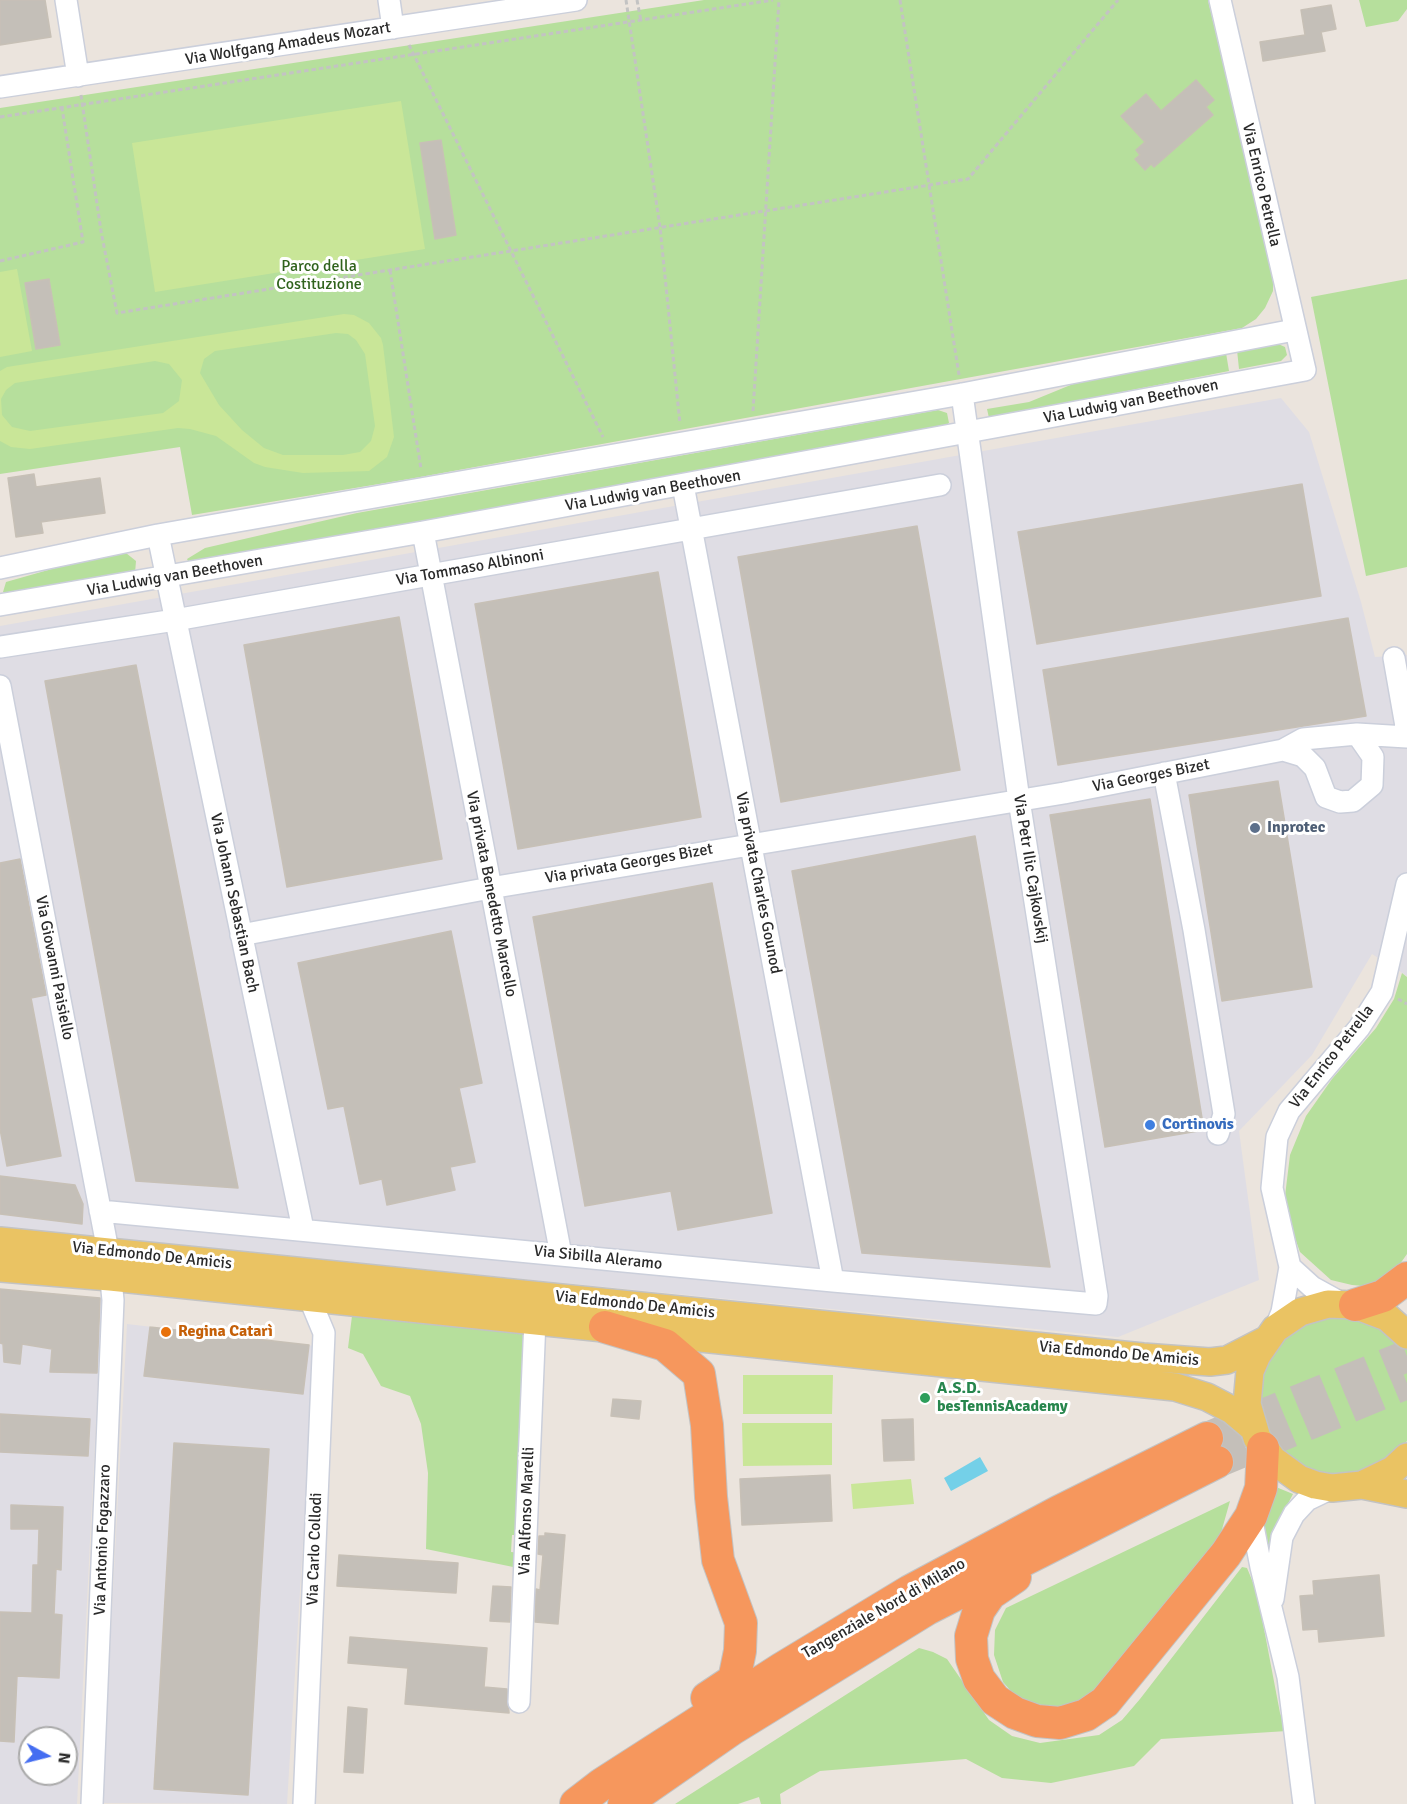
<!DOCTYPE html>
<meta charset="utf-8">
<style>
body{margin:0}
#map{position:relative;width:1407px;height:1804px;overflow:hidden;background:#ebe4dd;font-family:Signika,sans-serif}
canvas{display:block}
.north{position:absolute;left:18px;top:1726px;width:60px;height:60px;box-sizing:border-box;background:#fff;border:2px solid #aaa;border-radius:50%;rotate:97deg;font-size:16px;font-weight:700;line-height:24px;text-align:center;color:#2a2a2a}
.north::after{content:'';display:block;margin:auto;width:21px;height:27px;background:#446df1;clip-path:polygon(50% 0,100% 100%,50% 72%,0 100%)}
</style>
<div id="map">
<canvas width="1407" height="1804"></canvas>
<div class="north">N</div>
</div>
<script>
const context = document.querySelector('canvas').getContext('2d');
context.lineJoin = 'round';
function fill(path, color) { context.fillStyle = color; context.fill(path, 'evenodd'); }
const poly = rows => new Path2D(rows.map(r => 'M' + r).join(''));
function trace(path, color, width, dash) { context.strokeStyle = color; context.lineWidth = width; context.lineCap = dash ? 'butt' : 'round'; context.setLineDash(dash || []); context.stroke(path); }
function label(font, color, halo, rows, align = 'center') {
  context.font = font + ' Signika,sans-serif'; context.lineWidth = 6; context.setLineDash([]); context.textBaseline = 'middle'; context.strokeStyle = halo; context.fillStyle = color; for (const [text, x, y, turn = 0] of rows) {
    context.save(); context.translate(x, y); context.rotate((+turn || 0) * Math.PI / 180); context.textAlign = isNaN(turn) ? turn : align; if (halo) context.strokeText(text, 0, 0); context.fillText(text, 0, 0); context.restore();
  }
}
fill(poly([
 [1281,398,1309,432,1361,602,1375,657,1407,655,1407,976,1372,954,1312,1055,1239,1131,1259,1280,1118,1337,0,1228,0,626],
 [0,1289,102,1298,77,1804,0,1804],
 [30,1738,66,1738,66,1774,30,1774],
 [127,1324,315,1346,287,1804,102,1803]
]), '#dfdde4');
fill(poly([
 [704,0,1208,0,1273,275,1273,291,1265,308,1256,319,1242,328,409,479,192,515,180,447,0,474,0,108],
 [1359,0,1407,0,1407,9,1398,21,1366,27],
 [1407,279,1407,567,1366,576,1311,297],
 [1276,343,1285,347,1287,355,1281,361,1239,369,1237,350],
 [1226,353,1229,371,989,418,987,409,1029,402,1073,384],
 [938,410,947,413,949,423,940,430,190,565,187,559,205,548,357,513],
 [108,553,126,553,136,561,135,573,12,595,3,592,6,582],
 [1402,973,1407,977,1407,1254,1395,1271,1375,1287,1352,1285,1331,1280,1300,1252,1292,1230,1285,1196,1290,1155,1306,1116,1332,1079,1376,1028,1394,999],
 [1325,1313,1367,1317,1403,1343,1407,1350,1407,1441,1386,1464,1344,1479,1301,1470,1270,1443,1256,1383,1287,1330],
 [352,1316,522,1333,527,1339,522,1535,512,1535,511,1552,521,1553,518,1568,426,1549,428,1473,421,1424,410,1396,381,1386,363,1354,348,1348],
 [1276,1487,1293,1494,1280,1519,1268,1573,1263,1546,1264,1527],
 [1230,1501,1219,1540,1101,1688,1062,1712,1018,1699,1003,1682,994,1655,995,1630,1006,1608],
 [1242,1567,1247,1568,1257,1592,1280,1713,1287,1731,1161,1739,1134,1766,1051,1783,1002,1778,966,1759,820,1771,780,1794,781,1804,761,1804,759,1797,738,1804,675,1804,919,1648,933,1652,947,1659,989,1720,1012,1736,1040,1743,1099,1735,1122,1720,1140,1699]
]), '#b6df9c');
fill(poly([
 [401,101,425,249,155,292,132,143],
 [17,269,32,351,0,357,0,272],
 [344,314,354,315,369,323,381,338,383,345,394,437,387,457,369,471,303,473,265,467,254,463,216,436,190,429,178,428,30,449,11,447,0,441,0,371,7,367],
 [336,333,348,334,356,340,365,354,375,426,371,441,360,452,343,455,283,455,264,448,242,430,219,405,200,373,204,359,215,351],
 [155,361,169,364,182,380,179,401,163,413,30,431,12,427,2,415,1,399,6,390,15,383],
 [743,1375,833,1375,832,1414,743,1414],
 [742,1423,832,1423,832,1465,743,1466],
 [911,1479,914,1504,853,1509,851,1484]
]), '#c9e698');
fill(poly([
 [980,1457,988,1471,951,1491,944,1478]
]), '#74d0e8');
const building = poly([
 [0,0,45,0,51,37,0,45,0,0],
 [1331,5,1336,29,1321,32,1325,51,1263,61,1260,42,1305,35,1301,10,1331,5],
 [1196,80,1214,100,1206,107,1213,115,1154,167,1151,164,1145,170,1135,159,1140,155,1136,150,1145,142,1121,116,1146,94,1161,111,1196,80],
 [441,140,456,235,435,239,420,143,441,140],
 [49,279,60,345,36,349,25,283,49,279],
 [34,474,36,487,100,478,105,513,41,522,43,533,16,537,8,478,34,474],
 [1302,484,1321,596,1037,644,1018,532,1302,484],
 [917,526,960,770,781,802,738,557,917,526],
 [658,572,701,817,518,849,475,604,658,572],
 [399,617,442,859,287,887,244,645,399,617],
 [1348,618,1366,716,1058,765,1043,670,1348,618],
 [136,665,238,1188,136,1181,45,681,136,665],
 [1278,781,1312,987,1222,1001,1189,795,1278,781],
 [1150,799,1204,1130,1105,1147,1050,815,1150,799],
 [975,836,1050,1267,862,1253,792,871,975,836],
 [20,859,46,995,31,998,61,1156,7,1166,0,1129,0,863,20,859],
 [712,883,772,1213,678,1230,671,1191,585,1206,533,917,712,883],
 [451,931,482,1083,459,1088,475,1162,450,1167,455,1190,387,1205,382,1179,360,1184,344,1106,328,1109,298,963,451,931],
 [0,1176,75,1185,83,1204,82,1224,0,1214,0,1176],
 [0,1289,100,1298,97,1373,50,1372,52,1349,22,1344,20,1364,4,1362,3,1344,0,1343,0,1289],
 [150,1327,309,1345,303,1394,144,1376,150,1327],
 [613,1399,641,1401,639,1419,611,1416,613,1399],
 [0,1414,90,1419,88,1456,0,1452,0,1414],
 [913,1419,914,1460,884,1461,882,1420,913,1419],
 [174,1443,269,1449,248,1795,154,1789,174,1443],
 [830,1475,832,1521,742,1525,740,1479,830,1475],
 [11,1505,63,1507,61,1570,56,1569,54,1614,62,1615,59,1678,17,1676,14,1742,0,1741,0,1612,32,1613,33,1565,38,1565,39,1529,11,1529,11,1505],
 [545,1533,565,1535,558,1624,535,1622,536,1589,540,1590,543,1555,538,1554,539,1536,545,1536,545,1533],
 [339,1555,458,1563,456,1593,337,1586,339,1555],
 [1379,1575,1384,1636,1319,1642,1318,1629,1303,1630,1300,1596,1314,1595,1313,1581,1379,1575],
 [493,1586,511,1587,510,1622,490,1621,493,1586],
 [350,1637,487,1648,484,1687,507,1689,509,1713,405,1704,408,1668,348,1663,350,1637],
 [348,1707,367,1709,363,1773,344,1772,348,1707]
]);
fill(building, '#c4bfb8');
trace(building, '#c7c0b6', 1.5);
trace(poly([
 [1207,1438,1407,1356],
 [1217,1462,1407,1383]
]), '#c4bfb9', 32, [32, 16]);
const minor = poly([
 [66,0,78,76],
 [389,0,393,28],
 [0,87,576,0],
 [683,485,833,1281],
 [423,532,561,1255],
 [158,535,303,1229],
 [0,568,158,535,962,394,1294,330],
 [0,605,423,532,1305,370,1220,0],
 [0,647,175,620,940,485],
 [1394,658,1407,732],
 [0,686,108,1251,113,1300,92,1804],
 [1357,734,1407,737],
 [1164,773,1194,930,1224,1114,1218,1134],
 [241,935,490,888,1064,793,1283,750,1303,739,1357,734,1373,757,1372,785,1353,801,1340,802,1326,797,1315,768,1303,756,1283,750],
 [100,1211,833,1281,1096,1304,1097,1296,1019,800,962,394],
 [1290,1267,1312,1287,1343,1304],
 [1275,1329,1282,1312,1290,1267,1272,1188,1277,1137,1289,1111,1359,1028,1382,992,1407,884],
 [1251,1516,1261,1567,1288,1677,1304,1804],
 [1273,1599,1282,1537,1294,1514,1307,1500,1332,1488],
 [519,1702,535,1320],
 [304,1804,324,1333,309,1297]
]);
const major = poly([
 [0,1241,1143,1357,1210,1362,1227,1360,1266,1340],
 [0,1268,110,1277,1175,1387,1207,1397,1232,1410,1252,1427],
 [1407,1335,1387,1317,1355,1305,1328,1304,1300,1312,1275,1329,1257,1355,1250,1371,1247,1404,1257,1438,1273,1460,1299,1479,1315,1485,1332,1488,1362,1485,1393,1470,1407,1457],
 [1362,1485,1407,1494]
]);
const highway = poly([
 [1355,1305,1383,1296,1407,1278],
 [605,1327,665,1345,699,1374,707,1425,711,1497,718,1560,741,1623,740,1651,734,1680,707,1698],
 [1015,1577,990,1594,979,1610,971,1636,972,1659,979,1679,995,1700,1015,1713,1037,1721,1060,1723,1086,1715,1105,1702,1226,1554,1251,1516,1261,1488,1263,1448],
 [576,1804,602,1784,781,1669,910,1591,1058,1512,1207,1438],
 [624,1804,732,1729,927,1609,1217,1462]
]);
trace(minor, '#cbcfdb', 24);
trace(major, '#c3c3c3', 30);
trace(highway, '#c3c3c3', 34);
trace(poly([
 [626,0,660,227,680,424],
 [637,0,641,21],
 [900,0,959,375],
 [409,45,603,437],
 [81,95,101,231,117,313,968,179,1118,0],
 [0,117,773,0],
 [0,261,83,242,62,108],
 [390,270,421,469],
 [753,411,779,0],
 [1398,999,1407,1004]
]), '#c3c3c3', 3, [4.5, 3]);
trace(minor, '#fff', 21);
trace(major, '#eac363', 27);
trace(highway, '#f6975d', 32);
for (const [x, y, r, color] of [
 [1255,828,6,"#5c6f8a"],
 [1150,1125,6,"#3f7fe0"],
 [166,1332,6,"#e8710a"],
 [925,1398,6,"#2e9e5b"]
]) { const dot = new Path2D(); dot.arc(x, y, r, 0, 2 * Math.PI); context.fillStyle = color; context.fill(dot); trace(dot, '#fff', 2); }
label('16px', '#2a2a2a', '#fff', [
 ["Via Wolfgang Amadeus Mozart",288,44,-9],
 ["Via Enrico Petrella",1261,185,77],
 ["Via Ludwig van Beethoven",1131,402,-11],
 ["Via Ludwig van Beethoven",653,491,-10],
 ["Via Tommaso Albinoni",470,568,-10],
 ["Via Ludwig van Beethoven",175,576,-10],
 ["Via Georges Bizet",1151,776,-11],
 ["Via privata Georges Bizet",629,864,-10],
 ["Via Petr Ilic Cajkovskij",1030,869,81],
 ["Via privata Charles Gounod",758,883,79],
 ["Via privata Benedetto Marcello",491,894,79],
 ["Via Johann Sebastian Bach",234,903,78],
 ["Via Giovanni Paisiello",54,968,79],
 ["Via Enrico Petrella",1332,1057,-52],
 ["Via Edmondo De Amicis",152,1256,6],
 ["Via Sibilla Aleramo",598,1258,6],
 ["Via Edmondo De Amicis",635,1305,6],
 ["Via Edmondo De Amicis",1119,1354,5],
 ["Via Alfonso Marelli",527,1511,-88],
 ["Via Antonio Fogazzaro",103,1540,-88],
 ["Via Carlo Collodi",315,1549,-88],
 ["Tangenziale Nord di Milano",884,1609,-30]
]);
label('16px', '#30631d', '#fff', [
 ["Parco della",319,267],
 ["Costituzione",319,285]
]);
label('bold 16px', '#4e5e75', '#fff', [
 ["Inprotec",1267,828]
], 'left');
label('bold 16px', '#366cbe', '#fff', [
 ["Cortinovis",1162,1125]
], 'left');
label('bold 16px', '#c56008', '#fff', [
 ["Regina Catarì",178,1332]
], 'left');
label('bold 16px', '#27864d', '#fff', [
 ["A.S.D.",937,1389],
 ["besTennisAcademy",937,1407]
], 'left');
</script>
